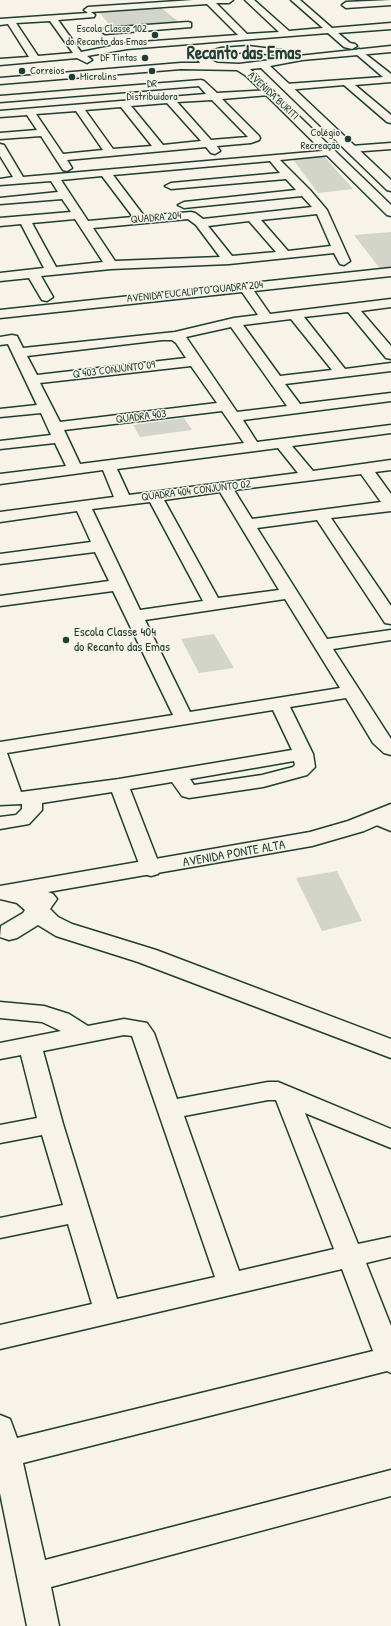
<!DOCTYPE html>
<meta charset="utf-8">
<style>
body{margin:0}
canvas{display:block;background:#f7f3e8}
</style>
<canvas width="391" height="1626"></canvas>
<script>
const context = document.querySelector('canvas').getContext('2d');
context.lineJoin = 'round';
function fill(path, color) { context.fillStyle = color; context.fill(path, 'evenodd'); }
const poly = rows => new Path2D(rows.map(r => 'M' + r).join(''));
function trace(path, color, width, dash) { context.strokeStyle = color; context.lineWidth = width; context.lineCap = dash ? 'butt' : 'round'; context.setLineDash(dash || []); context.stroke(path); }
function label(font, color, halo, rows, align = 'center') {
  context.font = font + ' "Patrick Hand",sans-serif'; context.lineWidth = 3; context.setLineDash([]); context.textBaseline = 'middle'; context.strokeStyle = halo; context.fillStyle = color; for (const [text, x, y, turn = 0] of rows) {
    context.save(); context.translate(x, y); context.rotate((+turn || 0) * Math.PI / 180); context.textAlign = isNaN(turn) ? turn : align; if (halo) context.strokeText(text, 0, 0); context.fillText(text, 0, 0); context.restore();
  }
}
fill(poly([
 [159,6,180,23,112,28,98,11],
 [323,155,353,189,318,193,291,157],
 [391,232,391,269,381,270,354,235],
 [184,418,192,430,140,437,133,425],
 [214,634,234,668,199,673,181,639],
 [337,871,362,921,322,931,296,878]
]), '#d3d5ca');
const minor = poly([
 [193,0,233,0,229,3,216,3,247,34,279,32,245,0,254,0,289,31,323,28,291,0,300,0,332,28,391,23,391,29,338,33,350,43,355,44,357,46,352,49,344,47,328,33,127,49,87,56,92,60,87,63,77,58,0,65,0,59,29,57,8,24,0,25,0,19,88,13,84,10,88,7,193,0],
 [207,4,238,35,127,43,81,52,58,20,94,17,95,15,91,12,207,4],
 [50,21,73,53,38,56,16,23,50,21],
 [391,0,391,5,346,8,342,5,346,2,391,0],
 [188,22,191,23,191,27,105,34,101,31,105,28,188,22],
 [359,49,391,74,391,82,355,85,391,115,391,123,387,122,344,85,286,90,281,87,286,84,383,77,356,54,354,52,359,49],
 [201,80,204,81,217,93,272,90,274,92,272,94,269,95,222,99,259,136,260,138,259,140,251,143,217,146,220,151,215,154,211,153,206,147,67,160,72,168,67,171,63,170,41,136,0,139,0,133,37,130,27,115,0,117,0,111,206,94,199,86,0,102,0,96,201,80],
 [212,100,248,137,211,140,177,102,212,100],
 [167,103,201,141,163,145,131,106,167,103],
 [121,107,152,146,113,149,85,110,121,107],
 [76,111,103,150,63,154,36,114,76,111],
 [391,143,391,149,351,152,346,149,351,146,391,143],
 [0,144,4,145,23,177,334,150,335,152,330,155,280,160,310,190,327,210,350,261,344,265,340,264,334,253,229,264,111,269,41,276,53,297,47,301,42,300,29,278,0,281,0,273,44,268,21,224,0,226,0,218,71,212,62,199,0,204,0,198,58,192,51,181,0,185,0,179,13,177,0,156,0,144],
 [270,161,280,173,171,183,165,186,171,189,286,179,296,190,184,202,178,205,184,208,302,196,312,207,203,219,195,213,191,212,144,216,113,175,270,161],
 [102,176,133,217,88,221,61,180,102,176],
 [317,214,331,246,288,251,261,220,317,214],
 [75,219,103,262,56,267,32,223,75,219],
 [188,219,196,225,220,257,115,261,93,228,188,219],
 [249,221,276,252,232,256,208,226,249,221],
 [391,268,391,276,254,291,270,314,391,299,391,307,361,311,391,346,391,359,386,358,348,312,304,317,345,369,391,363,391,371,285,384,300,404,391,393,391,401,243,420,257,442,391,425,391,433,292,446,313,471,391,460,391,470,375,472,391,494,391,511,331,518,391,606,391,624,385,623,317,520,257,528,327,639,391,630,391,640,333,649,391,739,391,755,384,753,373,743,346,698,290,707,313,754,315,767,307,775,263,787,189,798,182,796,172,782,130,789,161,869,158,874,151,876,144,874,141,869,112,792,42,803,42,810,29,824,0,829,0,817,16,815,22,809,22,804,0,805,0,742,173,715,113,591,0,606,0,596,109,581,95,552,0,564,0,554,91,542,77,511,0,522,0,512,114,497,103,470,0,484,0,474,66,466,55,443,0,449,0,441,51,435,41,413,0,417,0,409,37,405,8,344,0,345,0,337,12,335,17,336,23,348,175,332,234,318,258,315,242,292,0,318,0,310,391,268],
 [291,319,332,370,280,376,243,325,291,319],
 [231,327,287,406,237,412,186,337,231,327],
 [162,340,172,340,176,343,186,358,37,375,27,356,162,340],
 [191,366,217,403,60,422,40,383,191,366],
 [222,411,244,443,80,464,64,430,222,411],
 [278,448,298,473,129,495,117,469,278,448],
 [361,474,381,502,252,519,234,490,361,474],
 [220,492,279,590,218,598,164,500,220,492],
 [150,502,203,601,140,610,92,509,150,502],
 [285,599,340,688,190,712,145,620,285,599],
 [273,710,292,750,119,779,21,792,7,753,273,710],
 [294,761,295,765,293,767,262,775,194,785,190,779,294,761],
 [376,812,391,817,391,831,369,822,366,818,369,814,376,812],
 [0,1002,44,1006,69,1014,88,1026,124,1019,147,1023,154,1033,177,1099,268,1082,278,1082,391,1129,391,1148,305,1113,358,1244,391,1237,391,1257,366,1263,391,1326,391,1373,387,1371,23,1463,45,1560,391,1470,391,1496,51,1587,59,1626,27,1626,0,1493,0,1415,10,1419,17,1438,373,1351,342,1269,0,1349,0,1325,92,1304,68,1224,0,1238,0,1218,63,1205,42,1135,0,1143,0,1125,37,1118,21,1055,0,1059,0,1043,61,1031,42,1022,0,1018,0,1002],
 [124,1035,132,1036,215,1277,117,1299,63,1124,43,1051,124,1035],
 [268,1100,276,1100,334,1249,239,1271,184,1116,268,1100]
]);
const major = poly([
 [248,46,281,50,287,52,289,57,391,46,391,52,302,60,270,66,391,180,391,191,387,190,261,68,250,69,391,205,391,216,387,215,265,94,245,75,237,70,181,69,0,84,0,78,181,63,200,63,198,60,201,54,221,48,248,46],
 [248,52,276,55,279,59,239,64,217,63,209,59,222,54,248,52],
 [391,804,391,819,364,831,312,846,48,892,53,894,57,899,50,909,58,917,72,924,156,950,391,1039,391,1058,138,962,56,936,38,925,17,938,9,940,0,937,1,926,23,913,25,910,17,903,0,899,0,886,310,832,348,821,391,804]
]);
trace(minor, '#1f3d34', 3);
trace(major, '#1f3d34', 3);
fill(minor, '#f7f3e8');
fill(major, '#f7f3e8');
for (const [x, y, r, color] of [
 [155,35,4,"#1f3d34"],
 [145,58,4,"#1f3d34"],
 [22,71,4,"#1f3d34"],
 [152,71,4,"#1f3d34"],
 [72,77,4,"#1f3d34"],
 [348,139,4,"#1f3d34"],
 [66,640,4,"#1f3d34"]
]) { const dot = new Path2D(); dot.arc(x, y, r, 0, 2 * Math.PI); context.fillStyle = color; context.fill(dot); trace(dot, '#f7f3e8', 1.5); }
label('11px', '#1f3d34', '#f7f3e8', [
 ["Escola Classe 102",147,29],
 ["do Recanto das Emas",147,42],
 ["DF Tintas",137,58],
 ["Correios",30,71,"left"],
 ["Microlins",80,77,"left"],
 ["DR",152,84,"center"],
 ["Distribuidora",152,97,"center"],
 ["Colégio",340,133],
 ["Recreação",340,146]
], 'right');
label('11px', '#1f3d34', '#f7f3e8', [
 ["AVENIDA BURITI",273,96,43],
 ["QUADRA 204",156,218,-5],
 ["AVENIDA EUCALIPTO QUADRA 204",195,292,-6],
 ["Q 403 CONJUNTO 09",114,370,-7],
 ["QUADRA 403",141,417,-7],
 ["QUADRA 404 CONJUNTO 02",196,491,-7]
]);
label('13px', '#1f3d34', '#f7f3e8', [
 ["Escola Classe 404",74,633],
 ["do Recanto das Emas",74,648]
], 'left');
label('13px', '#1f3d34', '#f7f3e8', [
 ["AVENIDA PONTE ALTA",234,854,-10]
]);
label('bold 18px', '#1f3d34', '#f7f3e8', [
 ["Recanto das Emas",244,54]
]);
</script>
